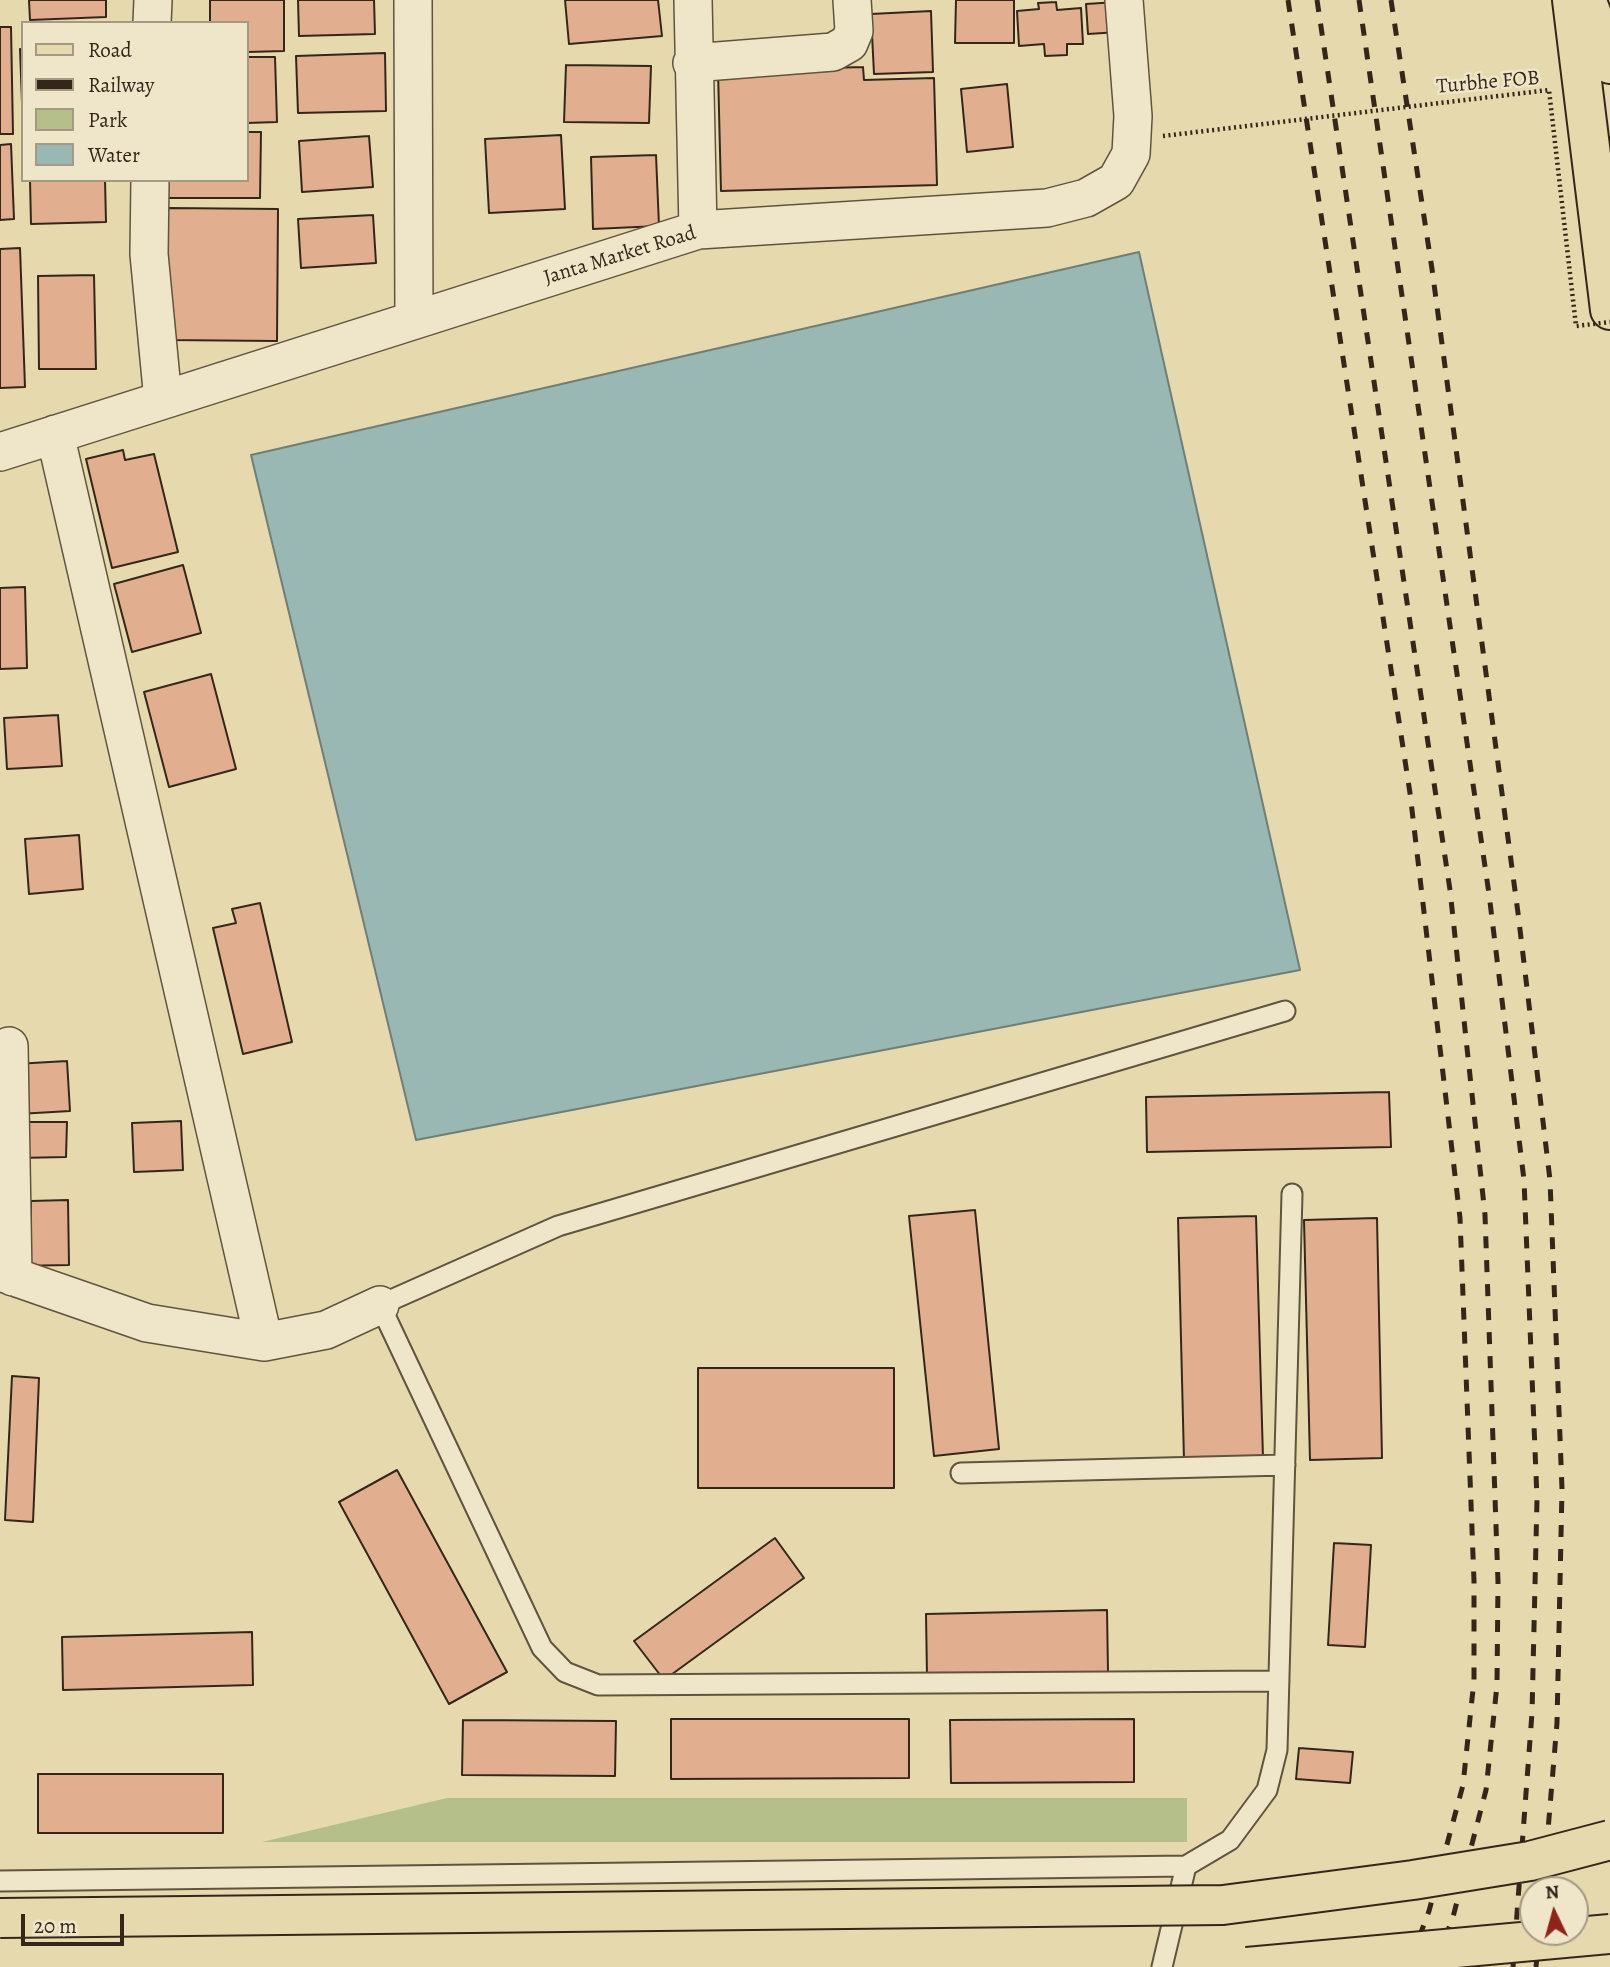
<!DOCTYPE html>
<style>
body{margin:0}
#map{position:relative;width:1610px;height:1967px;overflow:hidden;background:#e6d9ad;font-family:Alegreya,serif}
canvas{display:block}
.legend{position:absolute;left:21px;top:21px;width:228px;height:161px;box-sizing:border-box;background:#efe6ca;border:2px solid #a49a84;margin:0;padding:9px 12px;list-style:none;font-size:21px;color:#34271a}
.legend li{display:flex;align-items:center;gap:14px;height:35px}
.legend b{width:35px;border:2px solid #a49a84}
.north{position:absolute;left:1519px;top:1876px;width:70px;height:70px;box-sizing:border-box;background:#efe6ca;border:2px solid #a49a84;border-radius:50%;rotate:355deg;font-size:19px;font-weight:700;line-height:28px;text-align:center;color:#34271a}
.north::after{content:'';display:block;margin:auto;width:24px;height:32px;background:#8f2418;clip-path:polygon(50% 0,100% 100%,50% 72%,0 100%)}
.scale{position:absolute;left:21px;top:1914px;width:103px;height:32px;box-sizing:border-box;border:4px solid #34271a;border-top:0;padding-left:9px;font-size:21px;line-height:24px;white-space:nowrap;color:#34271a;-webkit-text-stroke:5px #efe6ca;paint-order:stroke}
</style>
<div id="map">
<canvas width="1610" height="1967"></canvas>
<ul class="legend">
<li><b style="height:9px;background:#e6d9ad"></b>Road</li>
<li><b style="height:9px;background:#34271a"></b>Railway</li>
<li><b style="height:19px;background:#b4bf8a"></b>Park</li>
<li><b style="height:19px;background:#99b8b4"></b>Water</li>
</ul>
<div class="north">N</div>
<div class="scale">20 m</div>
</div>
<script>
const context = document.querySelector('canvas').getContext('2d');
context.lineJoin = 'round';
function fill(path, color) { context.fillStyle = color; context.fill(path, 'evenodd'); }
const poly = rows => new Path2D(rows.map(r => 'M' + r).join(''));
function trace(path, color, width, dash) { context.strokeStyle = color; context.lineWidth = width; context.lineCap = dash ? 'butt' : 'round'; context.setLineDash(dash || []); context.stroke(path); }
function label(font, color, halo, rows, align = 'center') {
  context.font = font + ' Alegreya,serif'; context.lineWidth = 5; context.setLineDash([]); context.textBaseline = 'middle'; context.strokeStyle = halo; context.fillStyle = color; for (const [text, x, y, turn = 0] of rows) {
    context.save(); context.translate(x, y); context.rotate((+turn || 0) * Math.PI / 180); context.textAlign = isNaN(turn) ? turn : align; if (halo) context.strokeText(text, 0, 0); context.fillText(text, 0, 0); context.restore();
  }
}
fill(poly([
 [447,1798,1187,1798,1187,1842,262,1842]
]), '#b4bf8a');
const water = poly([
 [1139,252,1300,970,416,1140,251,455,1139,252]
]);
fill(water, '#99b8b4');
trace(water, '#717e76', 2);
const building = poly([
 [29,0,106,0,106,17,30,20,29,0],
 [210,0,284,0,284,51,247,52,247,23,210,23,210,0],
 [298,0,374,0,375,34,299,36,298,0],
 [565,0,658,0,662,36,569,44,565,0],
 [956,0,1014,0,1014,43,955,43,956,0],
 [1056,2,1057,10,1081,8,1083,44,1067,44,1067,55,1045,56,1044,44,1019,46,1017,11,1039,9,1038,3,1056,2],
 [1117,2,1119,32,1088,34,1086,4,1117,2],
 [931,11,933,72,874,74,871,14,931,11],
 [0,27,11,27,13,134,0,134,0,27],
 [20,49,23,49,23,129,20,49],
 [385,53,386,111,298,113,296,56,385,53],
 [247,57,275,57,277,122,247,123,247,57],
 [566,65,651,66,649,123,564,122,566,65],
 [863,67,864,80,934,78,937,185,721,191,718,71,863,67],
 [1007,84,1013,147,967,152,961,89,1007,84],
 [247,132,261,132,260,198,164,198,164,180,247,180,247,132],
 [561,135,565,209,489,213,485,139,561,135],
 [369,136,373,187,302,192,299,141,369,136],
 [11,144,14,219,0,220,0,145,11,144],
 [656,155,659,226,593,229,591,157,656,155],
 [30,180,105,180,106,222,31,224,30,180],
 [168,208,278,209,277,341,167,340,168,208],
 [373,215,376,263,301,268,298,219,373,215],
 [20,248,25,387,0,388,0,249,20,248],
 [94,275,96,369,39,369,38,276,94,275],
 [123,450,125,460,154,454,178,552,112,568,86,459,123,450],
 [183,565,201,633,132,652,114,584,183,565],
 [25,587,27,668,0,669,0,588,25,587],
 [211,674,236,769,169,787,144,692,211,674],
 [58,715,62,766,7,769,4,718,58,715],
 [79,835,83,889,29,894,25,839,79,835],
 [260,903,292,1042,243,1054,213,928,236,923,232,909,260,903],
 [67,1061,70,1111,18,1114,15,1064,67,1061],
 [1389,1092,1391,1147,1147,1152,1146,1097,1389,1092],
 [181,1121,183,1170,134,1172,132,1123,181,1121],
 [18,1122,67,1122,66,1157,18,1158,18,1122],
 [68,1200,69,1265,15,1266,14,1220,31,1220,31,1201,68,1200],
 [975,1210,999,1449,934,1456,909,1216,975,1210],
 [1256,1216,1263,1458,1184,1460,1178,1218,1256,1216],
 [1377,1218,1382,1458,1310,1460,1304,1220,1377,1218],
 [698,1368,894,1368,894,1488,698,1488,698,1368],
 [12,1376,39,1378,33,1522,5,1520,12,1376],
 [397,1470,507,1672,449,1704,339,1502,397,1470],
 [775,1538,804,1578,664,1680,634,1641,775,1538],
 [1334,1543,1371,1545,1365,1647,1328,1645,1334,1543],
 [1107,1610,1108,1672,927,1676,926,1614,1107,1610],
 [252,1632,253,1685,63,1690,62,1637,252,1632],
 [671,1719,909,1719,909,1778,671,1779,671,1719],
 [1134,1719,1134,1782,951,1783,950,1720,1134,1719],
 [463,1720,616,1721,615,1776,462,1775,463,1720],
 [1299,1748,1353,1752,1350,1783,1296,1779,1299,1748],
 [38,1774,223,1774,223,1833,38,1833,38,1774]
]);
fill(building, '#e1af8f');
trace(building, '#34271a', 2);
const service = poly([
 [961,1473,1285,1465],
 [1279,1681,598,1685,565,1672,542,1648,380,1305,558,1226,1285,1011],
 [1186,1866,1230,1840,1267,1790,1277,1750,1292,1194],
 [0,1881,1186,1866,1162,1967]
]);
const minor = poly([
 [413,0,414,320],
 [693,0,698,230],
 [152,23,153,0],
 [692,63,833,52,849,43,854,31,852,0],
 [150,180,149,254,163,400],
 [55,434,264,1342],
 [0,452,698,230,1047,208,1086,198,1116,181,1131,154,1133,116,1124,0],
 [9,1046,13,1277],
 [0,1272,147,1323,264,1342,326,1330,380,1305]
]);
const primary = poly([
 [1572,0,1610,310],
 [1588,4,1610,64]
]);
trace(service, '#60543f', 23);
trace(minor, '#60543f', 40);
trace(primary, '#34271a', 42);
trace(service, '#efe6ca', 19);
trace(minor, '#efe6ca', 37);
trace(primary, '#e6d9ad', 38);
trace(poly([
 [1288,0,1410,793,1460,1218,1474,1581,1474,1680,1463,1785,1429,1911,1408,1967],
 [1317,0,1450,890,1485,1215,1498,1582,1497,1685,1486,1790,1453,1917,1434,1967],
 [1359,0,1489,894,1524,1180,1537,1499,1532,1713,1513,1967],
 [1391,0,1432,269,1518,913,1550,1180,1562,1489,1557,1723,1543,1890],
 [1536,1967,1539,1932]
]), '#34271a', 5, [12, 12]);
const primaryBridge = poly([
 [0,1918,1223,1905,1413,1880,1530,1861,1610,1840]
]);
const motorwayBridge = poly([
 [1247,1967,1610,1934]
]);
trace(primaryBridge, '#34271a', 42, []);
trace(motorwayBridge, '#34271a', 42, []);
trace(poly([
 [1163,136,1549,90,1576,326,1610,322]
]), '#34271a', 4.5, [2, 3.5]);
trace(primaryBridge, '#e6d9ad', 38);
trace(motorwayBridge, '#e6d9ad', 38);
label('21px', '#34271a', '#efe6ca', [
 ["Turbhe FOB",1488,83,-5],
 ["Janta Market Road",620,256,-17]
]);
</script>
